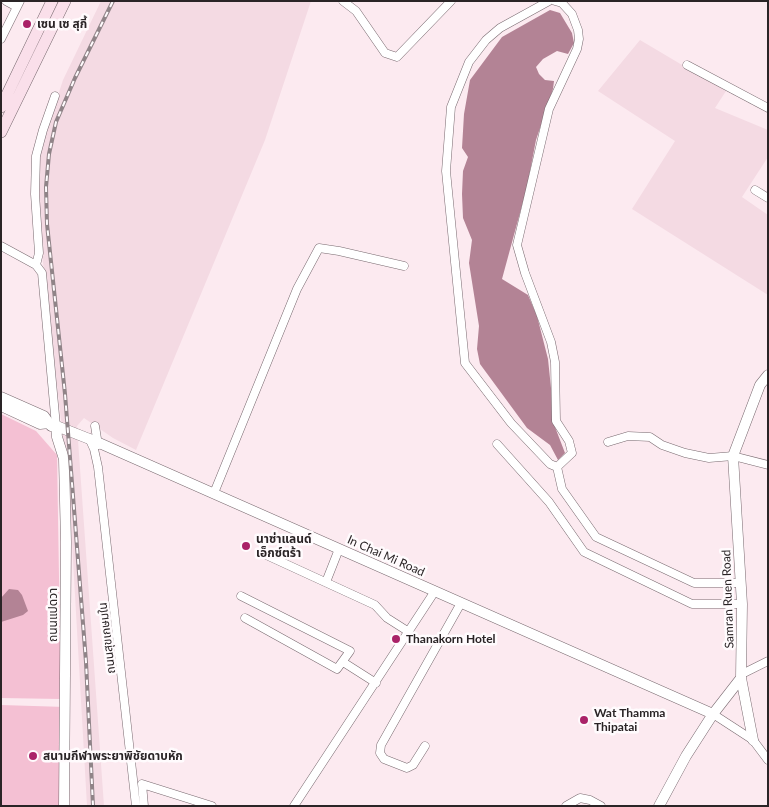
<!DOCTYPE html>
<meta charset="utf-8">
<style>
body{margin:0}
#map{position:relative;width:769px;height:807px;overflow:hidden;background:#fceaf0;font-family:Lato,sans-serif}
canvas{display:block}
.frame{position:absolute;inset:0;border:2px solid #2a2426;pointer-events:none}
</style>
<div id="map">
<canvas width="769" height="807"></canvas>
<div class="frame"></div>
</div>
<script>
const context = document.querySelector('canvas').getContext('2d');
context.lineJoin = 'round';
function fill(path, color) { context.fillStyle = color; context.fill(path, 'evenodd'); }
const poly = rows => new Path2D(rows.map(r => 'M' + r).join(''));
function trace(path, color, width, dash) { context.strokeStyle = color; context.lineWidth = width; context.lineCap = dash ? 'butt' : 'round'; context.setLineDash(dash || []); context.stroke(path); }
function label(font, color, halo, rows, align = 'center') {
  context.font = font + ' Lato,"Noto Sans Thai",sans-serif'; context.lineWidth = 5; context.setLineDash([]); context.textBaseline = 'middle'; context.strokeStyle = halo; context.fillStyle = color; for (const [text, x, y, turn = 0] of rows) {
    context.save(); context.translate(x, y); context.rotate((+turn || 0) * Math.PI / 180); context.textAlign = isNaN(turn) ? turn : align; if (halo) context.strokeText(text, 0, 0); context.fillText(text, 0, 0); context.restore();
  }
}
fill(poly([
 [101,1,311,1,265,140,136,450,113,438,84,418,77,426,104,806,87,806,69,490,40,236,37,189,39,153,63,80],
 [640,40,726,91,715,108,768,130,768,157,742,197,768,215,768,295,632,209,675,141,598,91]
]), '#f4dae3');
fill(poly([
 [1,414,36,431,57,455,61,699,1,698],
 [1,705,66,707,64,806,1,806]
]), '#f4c0d3');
fill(poly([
 [550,10,560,13,572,33,574,43,568,54,557,51,543,59,536,67,539,74,545,80,554,81,553,89,536,140,527,187,502,279,528,295,537,316,548,359,555,427,565,453,558,460,550,445,527,428,480,364,477,349,479,326,469,263,472,240,463,218,462,194,463,171,468,157,462,148,464,114,470,80,502,37],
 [9,589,18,590,22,595,28,611,23,615,1,622,1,598]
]), '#b38395');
const minor = poly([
 [6,1,17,7],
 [343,1,356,11,385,53,397,57,451,1],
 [549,1,500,28,486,40,469,62,451,107,446,171,465,363,511,423,550,464,557,467,572,453,569,441,556,421,555,362,551,342,525,273,517,245,549,109,577,49,579,39,578,30,572,14,562,3,555,1],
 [1,39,20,1],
 [687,65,768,108],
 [755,190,768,198],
 [1,246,36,265,42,273,56,426],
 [36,265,39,253,35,194,36,156,43,130,55,96],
 [95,426,98,445],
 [89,438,94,449,98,467,136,806],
 [608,442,628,436,650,437,662,445,685,453,709,458,733,456,768,465],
 [497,444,549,502,584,552,692,604,742,604],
 [557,467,562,489,596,537,694,583,740,583],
 [214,493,297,289,319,248,339,251,404,266],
 [264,554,375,605,387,618,409,632],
 [326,582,339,549],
 [241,596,350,651,337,669,245,618],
 [343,662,376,683],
 [742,674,768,661],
 [713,714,753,740,768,760],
 [425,746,413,765,407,768,384,759,380,753,381,745,461,603],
 [144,806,142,784,212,806],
 [294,806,435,591],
 [566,806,580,798,590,800,601,806]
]);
const tertiary = poly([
 [1,397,44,416,51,426],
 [1,406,40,424,49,423,97,442,713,714],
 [56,426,57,437,64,459,66,542,64,806],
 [741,678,753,740],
 [659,806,686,756,713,714,741,678,742,604,733,456,760,385,768,375]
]);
const secondary = poly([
 [1,107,52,1],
 [1,132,65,1]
]);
trace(minor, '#78696f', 9);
trace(tertiary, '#78696f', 11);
trace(secondary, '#78696f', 12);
trace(minor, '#fff', 8);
trace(tertiary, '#fff', 10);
trace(secondary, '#fadfea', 11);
const rail = poly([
 [93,806,86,662,65,394,47,224,46,187,49,154,56,122,75,78,113,1]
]);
trace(rail, '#908488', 4);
trace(rail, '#fffbfd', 2, [5.5]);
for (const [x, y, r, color] of [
 [27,24,5,"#aa2268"],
 [246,546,5,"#aa2268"],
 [396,639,5,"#aa2268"],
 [584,720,5,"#aa2268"],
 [33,756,5,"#aa2268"]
]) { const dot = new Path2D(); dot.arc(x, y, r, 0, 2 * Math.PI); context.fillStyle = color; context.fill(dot); trace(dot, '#fffbfd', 2); }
label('bold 12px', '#2a2426', '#fffbfd', [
 ["เซน เซ สุกี้",37,24],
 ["นาซ่าแลนด์",256,539],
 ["เอ็กซ์ตร้า",256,553],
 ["Thanakorn Hotel",406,639],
 ["Wat Thamma",594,713],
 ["Thipatai",594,727],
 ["สนามกีฬาพระยาพิชัยดาบหัก",43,756]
], 'left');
label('12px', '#2a2426', '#fffbfd', [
 ["In Chai Mi Road",386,556,24],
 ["Samran Ruen Road",728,599,-92],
 ["ถนนแปดวา",53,615,-90],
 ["ถนนสุขเกษมใน",107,638,-97]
]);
</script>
